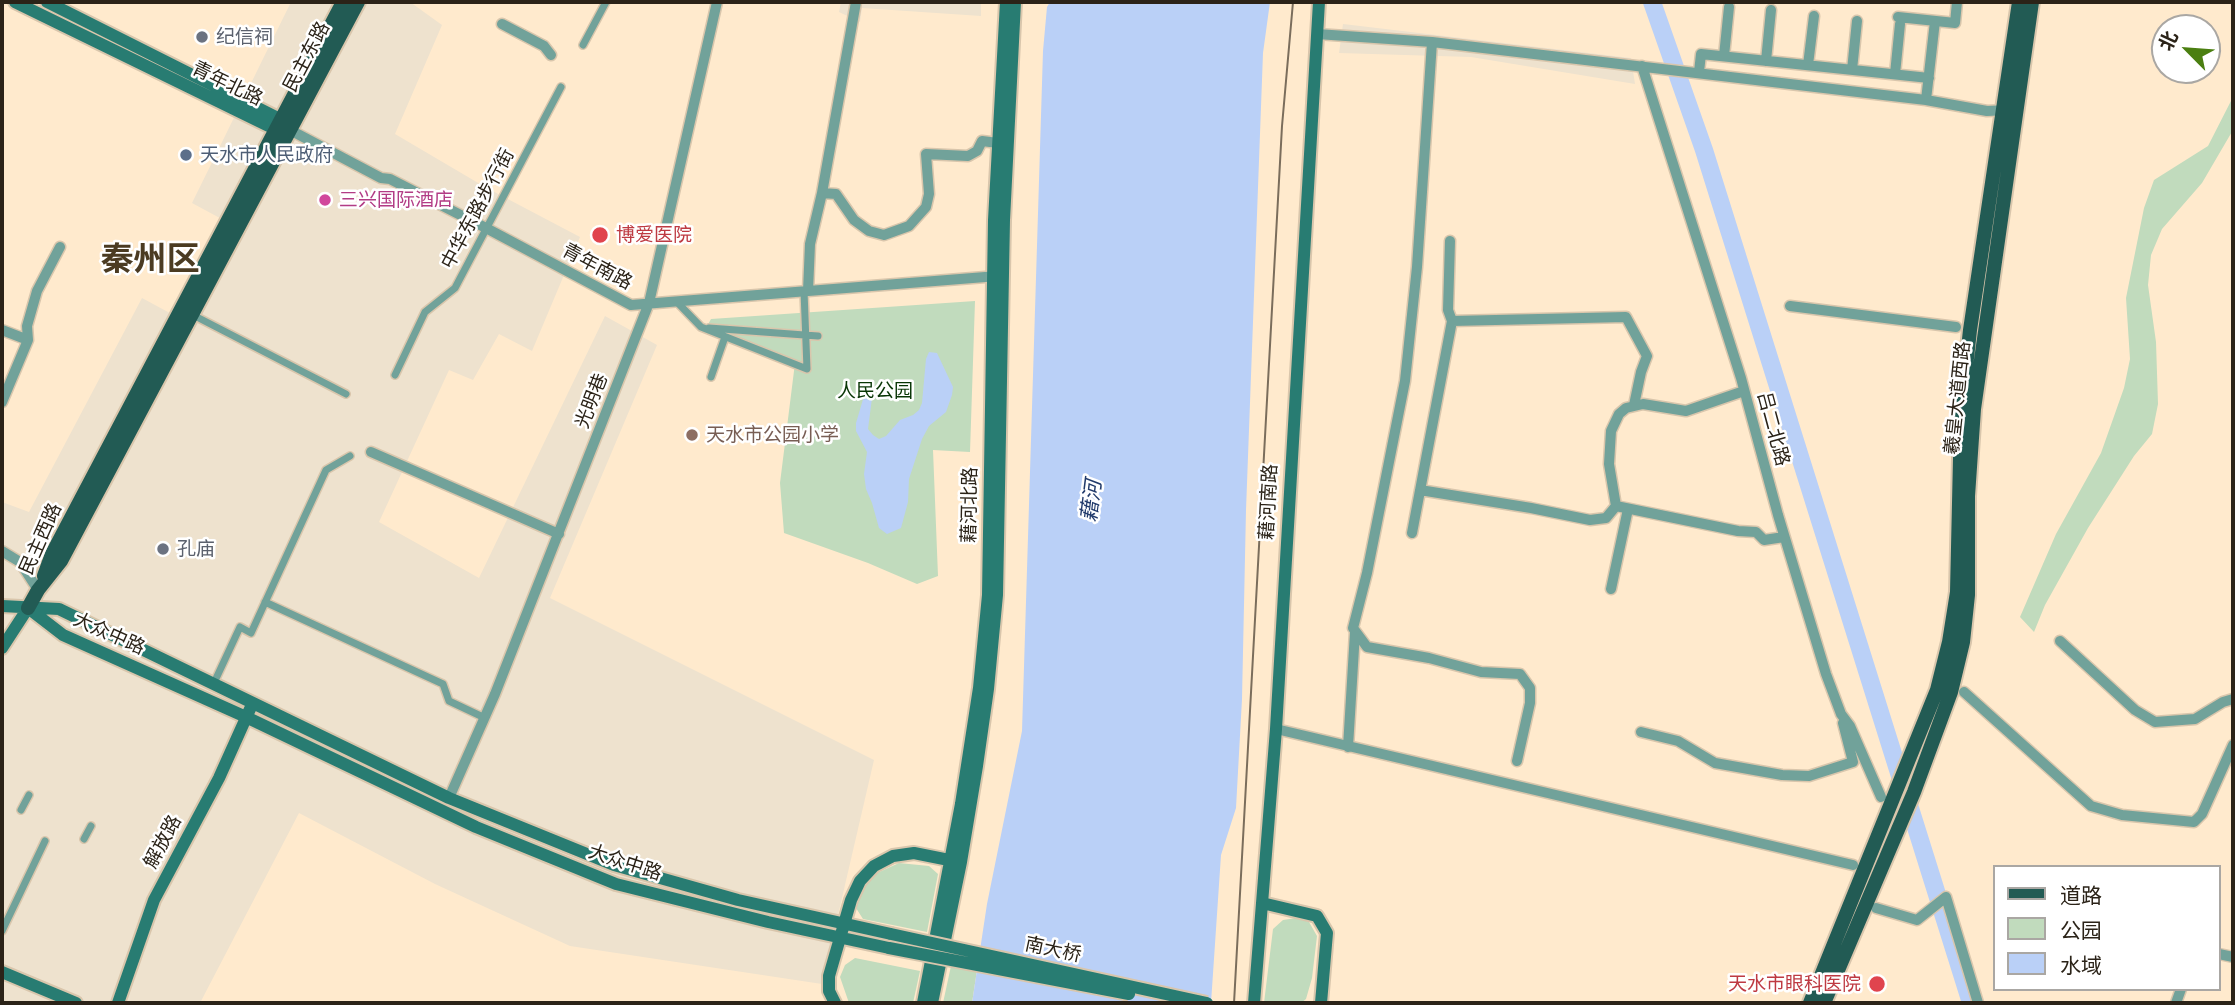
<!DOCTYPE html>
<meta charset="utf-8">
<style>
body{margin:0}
#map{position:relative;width:2235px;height:1005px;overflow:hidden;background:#ffeacd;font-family:Montserrat,"Noto Sans SC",sans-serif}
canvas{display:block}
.frame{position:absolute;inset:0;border:4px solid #2b2318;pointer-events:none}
.legend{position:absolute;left:1993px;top:865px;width:228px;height:126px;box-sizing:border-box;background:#fff;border:2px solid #aaa7a3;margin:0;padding:9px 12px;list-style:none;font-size:21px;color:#2b2318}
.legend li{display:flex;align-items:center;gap:14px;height:35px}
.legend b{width:35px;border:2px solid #aaa7a3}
.north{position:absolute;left:2151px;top:14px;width:70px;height:70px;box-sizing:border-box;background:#fff;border:2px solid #aaa7a3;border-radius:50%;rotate:295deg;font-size:19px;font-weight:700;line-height:28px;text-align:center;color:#2b2318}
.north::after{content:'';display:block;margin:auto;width:24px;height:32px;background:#4b7f11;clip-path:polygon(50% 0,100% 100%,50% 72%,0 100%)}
</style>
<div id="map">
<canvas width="2235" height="1005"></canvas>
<div class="frame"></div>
<ul class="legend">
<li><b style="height:9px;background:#225b54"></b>道路</li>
<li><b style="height:19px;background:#c1dbbd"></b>公园</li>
<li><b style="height:19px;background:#bad0f7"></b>水域</li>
</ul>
<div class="north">北</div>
</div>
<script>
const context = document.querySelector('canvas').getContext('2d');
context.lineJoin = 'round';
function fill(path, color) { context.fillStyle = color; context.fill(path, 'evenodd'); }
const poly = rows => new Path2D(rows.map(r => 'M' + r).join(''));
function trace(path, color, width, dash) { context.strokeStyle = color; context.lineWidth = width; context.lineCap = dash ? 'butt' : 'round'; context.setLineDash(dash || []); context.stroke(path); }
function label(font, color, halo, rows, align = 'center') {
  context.font = font + ' Montserrat,"Noto Sans SC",sans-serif'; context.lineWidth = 5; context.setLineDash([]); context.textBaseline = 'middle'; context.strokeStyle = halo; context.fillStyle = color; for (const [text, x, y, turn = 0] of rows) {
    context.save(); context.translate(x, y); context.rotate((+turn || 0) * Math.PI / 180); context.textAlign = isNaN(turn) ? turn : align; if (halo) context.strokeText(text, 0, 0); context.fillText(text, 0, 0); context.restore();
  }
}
fill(poly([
 [291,2,410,2,442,25,395,134,485,187,580,237,532,351,499,334,473,380,449,370,379,522,479,578,605,316,657,345,550,598,874,760,822,984,570,946,435,884,299,813,200,1003,2,1003,2,502,29,512,142,298,192,325,242,230,192,203],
 [841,2,981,2,981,16,862,8,860,22,839,12],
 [1343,24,1631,58,1635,84,1471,57,1339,53]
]), '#eee2ce');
fill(poly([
 [2233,97,2233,130,2202,183,2162,229,2151,255,2148,285,2156,342,2158,404,2152,434,2134,456,2088,528,2045,605,2034,632,2020,617,2056,534,2101,453,2124,388,2130,359,2126,298,2144,208,2154,180,2208,146],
 [975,301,970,452,933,450,938,576,917,584,868,563,784,533,780,483,795,363,706,328,711,319],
 [899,863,929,866,938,874,927,932,863,919,856,908,855,902,860,890,877,873],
 [1296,918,1309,922,1317,936,1312,978,1306,999,1301,1003,1264,1003,1273,929,1283,920],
 [855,958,920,971,913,1003,849,1003,840,977,845,965],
 [951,966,977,970,972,1003,943,1003]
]), '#c1dbbd');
fill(poly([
 [1050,2,1270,2,1263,53,1246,510,1242,699,1236,808,1221,855,1211,1003,972,1003,987,904,1022,731,1043,51,1047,7],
 [929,352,937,353,953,387,952,395,946,412,929,426,922,439,909,479,908,502,901,528,887,534,879,528,872,503,866,489,864,474,867,452,856,431,856,423,864,396,869,391,872,398,868,429,873,435,879,439,886,436,900,420,913,415,919,410,922,403,926,359]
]), '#bad0f7');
trace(poly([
 [1652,2,1704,150,1971,1003]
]), '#bad0f7', 18);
const pedestrian = poly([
 [583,45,606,2],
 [676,301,701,327,807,369,804,291],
 [191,314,346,394],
 [709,328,818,336],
 [395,375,425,312,455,288,561,87],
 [711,377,725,337],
 [265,602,443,684,449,701,485,718],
 [213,685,240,627,251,633,326,470,350,456],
 [21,810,29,795],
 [84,839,91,826],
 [2,931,45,841]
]);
const minor = poly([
 [856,2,822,193,836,194,854,220,869,231,884,235,909,226,926,207,929,194,926,154,968,156,977,151,982,141,998,143],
 [1898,17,1955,23,1957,2],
 [502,24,544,46,551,55],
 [1317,34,1432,42,1926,100,1987,111,2008,110],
 [1432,42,1417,267,1405,381,1367,573,1353,628,1367,647,1429,658,1481,672,1520,674,1530,688,1530,703,1517,761],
 [1724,56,1729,7],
 [1766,61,1771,10],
 [1808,65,1814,16],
 [1642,66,1741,378,1778,515,1826,674,1841,714,1850,726,1881,797],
 [1852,70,1857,21],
 [1699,72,1701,54,1929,78],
 [1895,74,1900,24],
 [1926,100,1935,21],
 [290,130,381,178,390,179,486,228,631,305,998,276],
 [808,291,810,244,822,193],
 [1790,306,1956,327],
 [1452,321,1626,317,1647,356,1641,372,1634,405],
 [2,330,28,340],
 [2,402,28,340,27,326,37,291,60,247],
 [371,452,559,534],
 [1420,490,1531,508,1590,520,1606,518,1616,506,1738,531,1756,532,1764,540,1784,537],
 [1616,506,1609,464,1611,431,1619,414,1626,408,1643,404,1686,411,1744,391],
 [1412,533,1452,321,1448,310,1450,241],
 [2,551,20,562,38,590],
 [1611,589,1628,509],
 [2060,641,2135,710,2155,722,2195,719,2223,702,2233,699],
 [1964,692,2091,806,2122,815,2194,822,2202,814,2233,745],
 [1276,729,1853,865],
 [1641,732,1678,741,1715,763,1782,775,1809,776,1853,762,1843,723],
 [1348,747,1355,632],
 [449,798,495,694,649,303,717,2],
 [1876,908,1917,920,1946,897,1978,1003],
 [2219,954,2233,957],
 [2176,1003,2181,989]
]);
const secondary = poly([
 [15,2,275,129,283,130],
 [47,2,280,119,287,127],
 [2,606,59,609,449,798,614,865,738,900,891,934],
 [28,608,63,635,246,717,476,827,616,884,768,922,889,948],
 [2,648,28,608],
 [1262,903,1317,916,1327,933,1321,1003],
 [2,972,76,1003],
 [118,1003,154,900,219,778,250,709],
 [835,1003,829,991,829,976,851,900,860,881,874,866,893,856,914,853,959,862],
 [923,1003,961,804,979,688,988,595,994,220,1006,2],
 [932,1003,961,862,977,766,988,689,997,595,1004,220,1015,2],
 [1254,1003,1276,729,1319,2]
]);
const primary = poly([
 [44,576,52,554,343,2],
 [28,608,38,590,61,561,358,2],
 [1810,1003,1937,690,1949,642,1957,592,1961,414,1970,330,2019,2],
 [1824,1003,1914,792,1951,692,1963,642,1968,595,1968,496,1974,409,2032,2]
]);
trace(pedestrian, '#d9c6ac', 10);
trace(minor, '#d9c6ac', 13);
trace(secondary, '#d9c6ac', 16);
trace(primary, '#d9c6ac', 18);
trace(pedestrian, '#71a29a', 7);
trace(minor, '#71a29a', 10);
trace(secondary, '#287c72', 12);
trace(primary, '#225b54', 14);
trace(poly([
 [1234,1003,1282,126,1293,2]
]), '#7a6d5c', 2);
const secondaryBridge = poly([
 [891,934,1207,1003],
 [889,948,1129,994]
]);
trace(secondaryBridge, '#d9c6ac', 16, []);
trace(secondaryBridge, '#287c72', 12);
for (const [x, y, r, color] of [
 [202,37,7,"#6b7280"],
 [186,155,7,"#5c6f8a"],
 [325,200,7,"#d1479c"],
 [600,235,9,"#e0444e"],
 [692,435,7,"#8d6e63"],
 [163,549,7,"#6b7280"],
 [1877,984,9,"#e0444e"]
]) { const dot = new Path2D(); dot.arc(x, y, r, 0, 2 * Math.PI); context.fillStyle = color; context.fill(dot); trace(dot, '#fff', 2.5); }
label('19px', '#5b616d', '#fff', [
 ["纪信祠",216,37],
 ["孔庙",177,549]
], 'left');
label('19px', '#2b2318', '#fff', [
 ["民主东路",307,57,-62],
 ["青年北路",227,84,26],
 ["中华东路步行街",478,209,-62],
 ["青年南路",597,267,28],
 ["羲皇大道西路",1958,398,-84],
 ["光明巷",592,401,-69],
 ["吕二北路",1773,429,75],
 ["藉河南路",1269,502,-87],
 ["藉河北路",970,505,-89],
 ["民主西路",41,539,-66],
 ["大众中路",109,634,24],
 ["解放路",163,842,-62],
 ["大众中路",625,863,18],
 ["南大桥",1053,950,12]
]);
label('19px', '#4e5e75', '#fff', [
 ["天水市人民政府",200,155]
], 'left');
label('19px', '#b23c85', '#fff', [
 ["三兴国际酒店",339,200]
], 'left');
label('19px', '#be3a42', '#fff', [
 ["博爱医院",616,235],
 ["天水市眼科医院",1861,984,"right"]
], 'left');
label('19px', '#083505', '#fff', [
 ["人民公园",875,391]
]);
label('19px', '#785e54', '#fff', [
 ["天水市公园小学",706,435]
], 'left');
label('italic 21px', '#223b6b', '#fff', [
 ["藉河",1092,501,-83]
]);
label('bold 33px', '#4b3b22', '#fff', [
 ["秦州区",150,260]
]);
</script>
